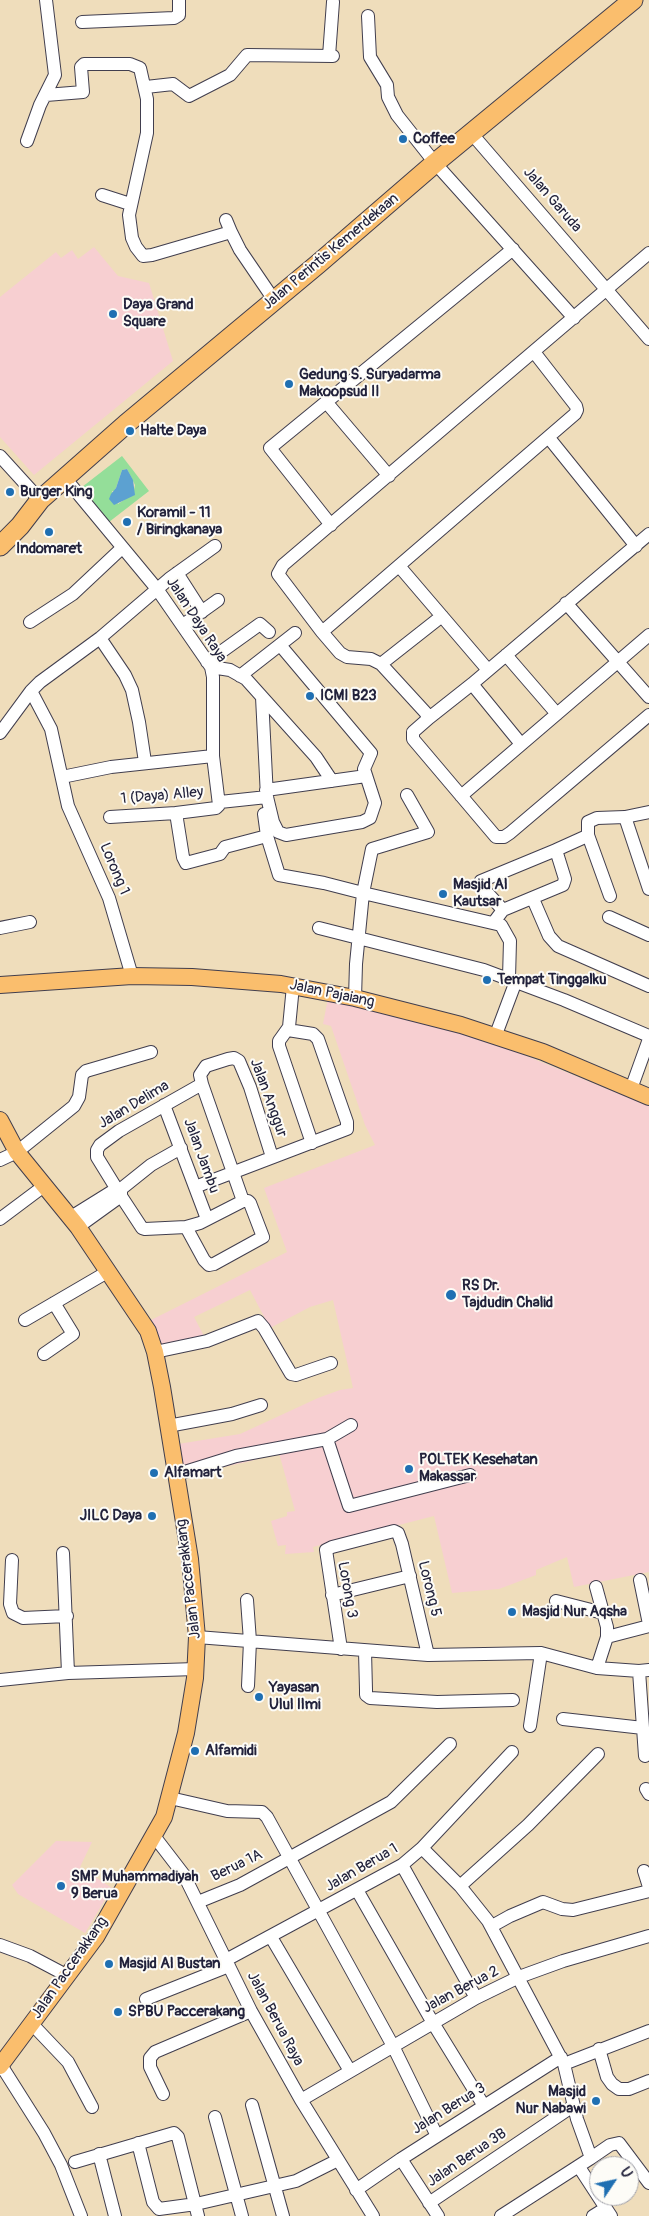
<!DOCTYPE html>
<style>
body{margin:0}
#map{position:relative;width:649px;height:2216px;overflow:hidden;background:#efddbb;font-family:Pangolin,sans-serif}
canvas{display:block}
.north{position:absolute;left:589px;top:2156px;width:50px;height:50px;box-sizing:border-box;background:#fdfcf7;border:1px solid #a5a5ac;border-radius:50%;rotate:56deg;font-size:14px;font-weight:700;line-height:20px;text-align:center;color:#22223b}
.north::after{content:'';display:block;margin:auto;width:18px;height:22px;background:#1f6fb2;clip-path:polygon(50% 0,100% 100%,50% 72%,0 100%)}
</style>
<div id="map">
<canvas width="649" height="2216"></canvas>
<div class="north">U</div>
</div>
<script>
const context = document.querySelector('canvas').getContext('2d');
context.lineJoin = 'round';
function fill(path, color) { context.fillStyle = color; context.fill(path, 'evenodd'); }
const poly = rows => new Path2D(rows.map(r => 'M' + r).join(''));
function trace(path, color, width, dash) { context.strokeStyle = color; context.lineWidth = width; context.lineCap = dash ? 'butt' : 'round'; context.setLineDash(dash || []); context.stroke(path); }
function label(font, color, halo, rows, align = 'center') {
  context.font = font + ' Pangolin,sans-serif'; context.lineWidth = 4; context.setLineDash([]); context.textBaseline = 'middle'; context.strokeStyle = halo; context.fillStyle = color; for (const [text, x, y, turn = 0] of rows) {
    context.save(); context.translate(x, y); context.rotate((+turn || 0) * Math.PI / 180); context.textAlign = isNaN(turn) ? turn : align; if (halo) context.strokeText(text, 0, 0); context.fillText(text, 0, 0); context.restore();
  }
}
fill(poly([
 [94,247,118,276,149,283,173,361,34,475,0,437,0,297,56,252,61,258,72,250,78,259],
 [328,998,413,1017,497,1044,649,1106,649,1572,574,1587,567,1557,536,1570,536,1575,499,1589,452,1593,434,1516,313,1547,314,1552,285,1554,286,1545,278,1546,271,1521,287,1516,287,1512,295,1511,279,1453,247,1462,182,1476,178,1444,240,1434,318,1398,340,1390,353,1388,333,1300,310,1307,270,1328,250,1290,194,1317,204,1336,161,1347,149,1321,287,1252,264,1188,375,1145,365,1125,331,1026,323,1024],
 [56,1841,92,1842,80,1867,112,1888,85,1933,18,1894,12,1885]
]), '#f7cfd1');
fill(poly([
 [122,456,149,491,109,522,82,487],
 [127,469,135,485,134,490,131,495,118,504,112,491,114,491,116,488,122,470]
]), '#94de99');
fill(poly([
 [127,469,133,480,135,495,114,505,109,499,111,494,116,488,122,470]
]), '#5ca1d1');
const minor = poly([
 [368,16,370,57,387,85,388,97,397,115,435,163,574,318],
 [82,22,174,18,179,15,179,0],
 [329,56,333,2],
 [146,87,173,84,189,96,230,75,247,55,333,56],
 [46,95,83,92,81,67,84,64,130,64,140,68,147,99,147,133,129,215,132,238,136,247,143,256,152,255,231,232,240,250,274,300],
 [472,134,649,339],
 [27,141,40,105,55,75,46,0],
 [102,195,130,204],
 [226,220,231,232],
 [649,253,283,565,278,574,322,632,340,653,347,657,371,659,381,664,425,712,429,718,413,732,413,739,496,837,504,837,510,833,649,715],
 [327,403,389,476],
 [549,438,636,546],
 [0,456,40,500],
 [65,478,157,589,211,667,213,677,213,756,219,805,216,808,176,813,110,817],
 [331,525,270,448,513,249],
 [399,566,488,670],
 [177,573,202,612],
 [566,603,649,697],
 [30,622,73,594,122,548],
 [183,625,218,600],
 [322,632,575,414,577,410,576,406,534,352],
 [100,638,125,675,132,690,139,722,145,762],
 [506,655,557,714],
 [207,662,260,624,269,632],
 [381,664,442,616],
 [211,667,230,670,246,679,316,757,332,781],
 [240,676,295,633],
 [472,684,521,744],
 [31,691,51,729,68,806,109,898,132,976],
 [262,697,267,797,273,822,278,832,286,835,362,822,370,818,375,803,364,769,371,753,280,645],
 [429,718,472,684,649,534],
 [0,733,31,691,40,682,100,638,169,579,215,546],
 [62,777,111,767,213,756],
 [266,790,366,776],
 [407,795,428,832,372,849,363,893,501,925,510,941,509,978],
 [461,796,649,635],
 [220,802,267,797],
 [176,813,183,857,186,863,220,854,225,847,267,836],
 [264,814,267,836,279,875,324,883,363,893,356,964,355,998],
 [625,817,649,889],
 [588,835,610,896],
 [533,899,549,936,558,946,649,986],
 [503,910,482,887,481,881,556,850],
 [609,917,649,935],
 [494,922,503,910,563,885,565,879,556,850,587,836,588,835,588,822,597,818,625,817,649,812],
 [0,928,30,922],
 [319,928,484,970,564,1000,649,1036],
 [293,986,289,1027,279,1041,279,1046,312,1143],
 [495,1037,516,981],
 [202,1084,119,1131,100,1145,97,1150,97,1157,121,1196,142,1228,145,1229,186,1227,200,1223,243,1201],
 [631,1089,649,1039],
 [164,1105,207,1219],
 [0,1160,17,1152,74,1106,79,1097,82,1075,86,1071,151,1052],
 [195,1187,347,1129,347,1122,318,1039,313,1034,288,1030],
 [121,1189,151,1165,181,1148],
 [71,1217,116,1189,121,1189,121,1196,78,1227],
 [0,1219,44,1186],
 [186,1227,204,1260,209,1265,214,1264,263,1237,250,1203,248,1201,243,1201,202,1084,200,1075,206,1066,228,1059,234,1058,239,1061,250,1087,272,1157],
 [25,1320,109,1271],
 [155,1352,207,1341,258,1321,264,1328,291,1374,296,1375,331,1363],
 [44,1354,73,1334,54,1303],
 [168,1426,232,1414,261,1405],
 [327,1439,351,1425],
 [175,1475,236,1456,327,1439,349,1506,470,1475],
 [63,1553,68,1673],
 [12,1560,10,1604,13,1613,23,1618,67,1616],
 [640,1580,649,1624],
 [596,1587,607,1627,607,1637,597,1668],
 [332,1595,410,1576],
 [247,1600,250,1641,248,1686],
 [556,1601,603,1613],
 [197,1637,428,1655,541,1653,597,1668,639,1671,649,1670],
 [607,1637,649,1626],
 [341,1649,326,1550,332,1547,394,1531,398,1533,402,1544,428,1655],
 [365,1651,366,1690,366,1695,370,1698,437,1702,513,1700],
 [639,1671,645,1756],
 [0,1680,68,1673,196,1669],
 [563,1719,643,1728],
 [530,1726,541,1653],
 [646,1789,649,1794],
 [170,1798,227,1811,262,1812,267,1817,393,2046,437,2136],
 [154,1836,184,1875,251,2011,301,2100,373,2216],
 [422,1848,460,1886,488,1921,564,2064,649,2031],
 [402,1865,476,1998],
 [644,1871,649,1887],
 [460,1886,528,1825,598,1754],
 [357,1890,433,2023,484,2106],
 [198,1902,240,1885,391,1802,450,1744],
 [492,1926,510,1916,543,1902,562,1909,573,1910,649,1891],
 [271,1937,350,2071],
 [0,1945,30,1956,66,1975],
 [226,1960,402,1865,422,1848,512,1752],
 [146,1999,229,1966],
 [31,2023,68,2062,92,2107],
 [599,2049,607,2077,612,2084,619,2089,629,2089,649,2081],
 [564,2064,577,2119,591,2158,610,2145,619,2143,649,2183],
 [1,2065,44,2133,61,2165,81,2216],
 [163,2094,150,2067,150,2058,155,2052,251,2011],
 [301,2100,476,1998,519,1977,563,1961,649,1936],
 [252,2105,283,2216],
 [215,2117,242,2216],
 [138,2143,153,2202,159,2209,196,2204,296,2181,338,2160],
 [99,2154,115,2216],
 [401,2159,438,2216],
 [75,2162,174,2133,178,2137,198,2216],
 [579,2167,611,2216],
 [356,2190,401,2159,561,2057],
 [429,2203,573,2106],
 [501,2216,591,2158],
 [593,2216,606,2208]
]);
const major = poly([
 [0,985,132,976,192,977,281,984,355,998,461,1025,543,1052,649,1097],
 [0,1120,17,1152,78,1227,148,1331,155,1352,162,1387,190,1559,197,1637,195,1678,186,1733,164,1817,96,1937,0,2066]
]);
const highway = poly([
 [0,546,20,526,40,500,126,424,318,264,435,163,633,0]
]);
trace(minor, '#413e4e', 14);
trace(major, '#413e4e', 18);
trace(highway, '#413e4e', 21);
trace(minor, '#fff', 12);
trace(major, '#fabe6d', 16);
trace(highway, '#fabe6d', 19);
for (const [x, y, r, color] of [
 [403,139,5,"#1f6fb2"],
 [113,314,5,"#1f6fb2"],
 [289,384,5,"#1f6fb2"],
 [130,431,5,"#1f6fb2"],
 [10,492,5,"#1f6fb2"],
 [127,522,5,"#1f6fb2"],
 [49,532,5,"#1f6fb2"],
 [310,696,5,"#1f6fb2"],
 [443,894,5,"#1f6fb2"],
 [487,980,5,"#1f6fb2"],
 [451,1295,6,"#1f6fb2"],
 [409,1469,5,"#1f6fb2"],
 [154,1473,5,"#1f6fb2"],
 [152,1516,5,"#1f6fb2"],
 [512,1612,5,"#1f6fb2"],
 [259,1697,5,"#1f6fb2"],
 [195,1751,5,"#1f6fb2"],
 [61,1886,5,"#1f6fb2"],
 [109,1964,5,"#1f6fb2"],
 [118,2012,5,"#1f6fb2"],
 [596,2101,5,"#1f6fb2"]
]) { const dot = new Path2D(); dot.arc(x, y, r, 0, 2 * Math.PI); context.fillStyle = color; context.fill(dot); trace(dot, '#fdfcf7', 2); }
label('bold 15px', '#22223b', '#fdfcf7', [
 ["Coffee",413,139],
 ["Daya Grand",123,305],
 ["Square",123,322],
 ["Gedung S. Suryadarma",299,375],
 ["Makoopsud II",299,392],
 ["Halte Daya",140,431],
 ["Burger King",20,492],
 ["Koramil - 11",137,513],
 ["/ Biringkanaya",137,530],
 ["Indomaret",49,549,"center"],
 ["ICMI B23",320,696],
 ["Masjid Al",453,885],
 ["Kautsar",453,902],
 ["Tempat Tinggalku",497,980],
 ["RS Dr.",462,1286],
 ["Tajdudin Chalid",462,1303],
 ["POLTEK Kesehatan",419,1460],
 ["Makassar",419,1477],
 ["Alfamart",164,1473],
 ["JILC Daya",142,1516,"right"],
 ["Masjid Nur Aqsha",522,1612],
 ["Yayasan",269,1688],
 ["Ulul Ilmi",269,1705],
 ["Alfamidi",205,1751],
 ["SMP Muhammadiyah",71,1877],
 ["9 Berua",71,1894],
 ["Masjid Al Bustan",119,1964],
 ["SPBU Paccerakang",128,2012],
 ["Masjid",586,2092,"right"],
 ["Nur Nabawi",586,2109,"right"]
], 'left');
label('15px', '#22223b', '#fdfcf7', [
 ["Jalan Garuda",552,200,49],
 ["Jalan Perintis Kemerdekaan",331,252,-40],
 ["Jalan Daya Raya",196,620,57],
 ["1 (Daya) Alley",162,796,-5],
 ["Lorong 1",114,869,67],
 ["Jalan Pajaiang",332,994,12],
 ["Jalan Anggur",268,1098,70],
 ["Jalan Delima",134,1105,-31],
 ["Jalan Jambu",201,1156,70],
 ["Jalan Paccerakkang",189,1579,-97],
 ["Lorong 5",429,1589,76],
 ["Lorong 3",347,1590,80],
 ["Berua 1A",237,1866,-26],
 ["Jalan Berua 1",362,1868,-30],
 ["Jalan Paccerakkang",70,1968,-55],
 ["Jalan Berua 2",461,1990,-28],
 ["Jalan Berua Raya",275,2019,62],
 ["Jalan Berua 3",449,2109,-32],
 ["Jalan Berua 3B",467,2158,-34]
]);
</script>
